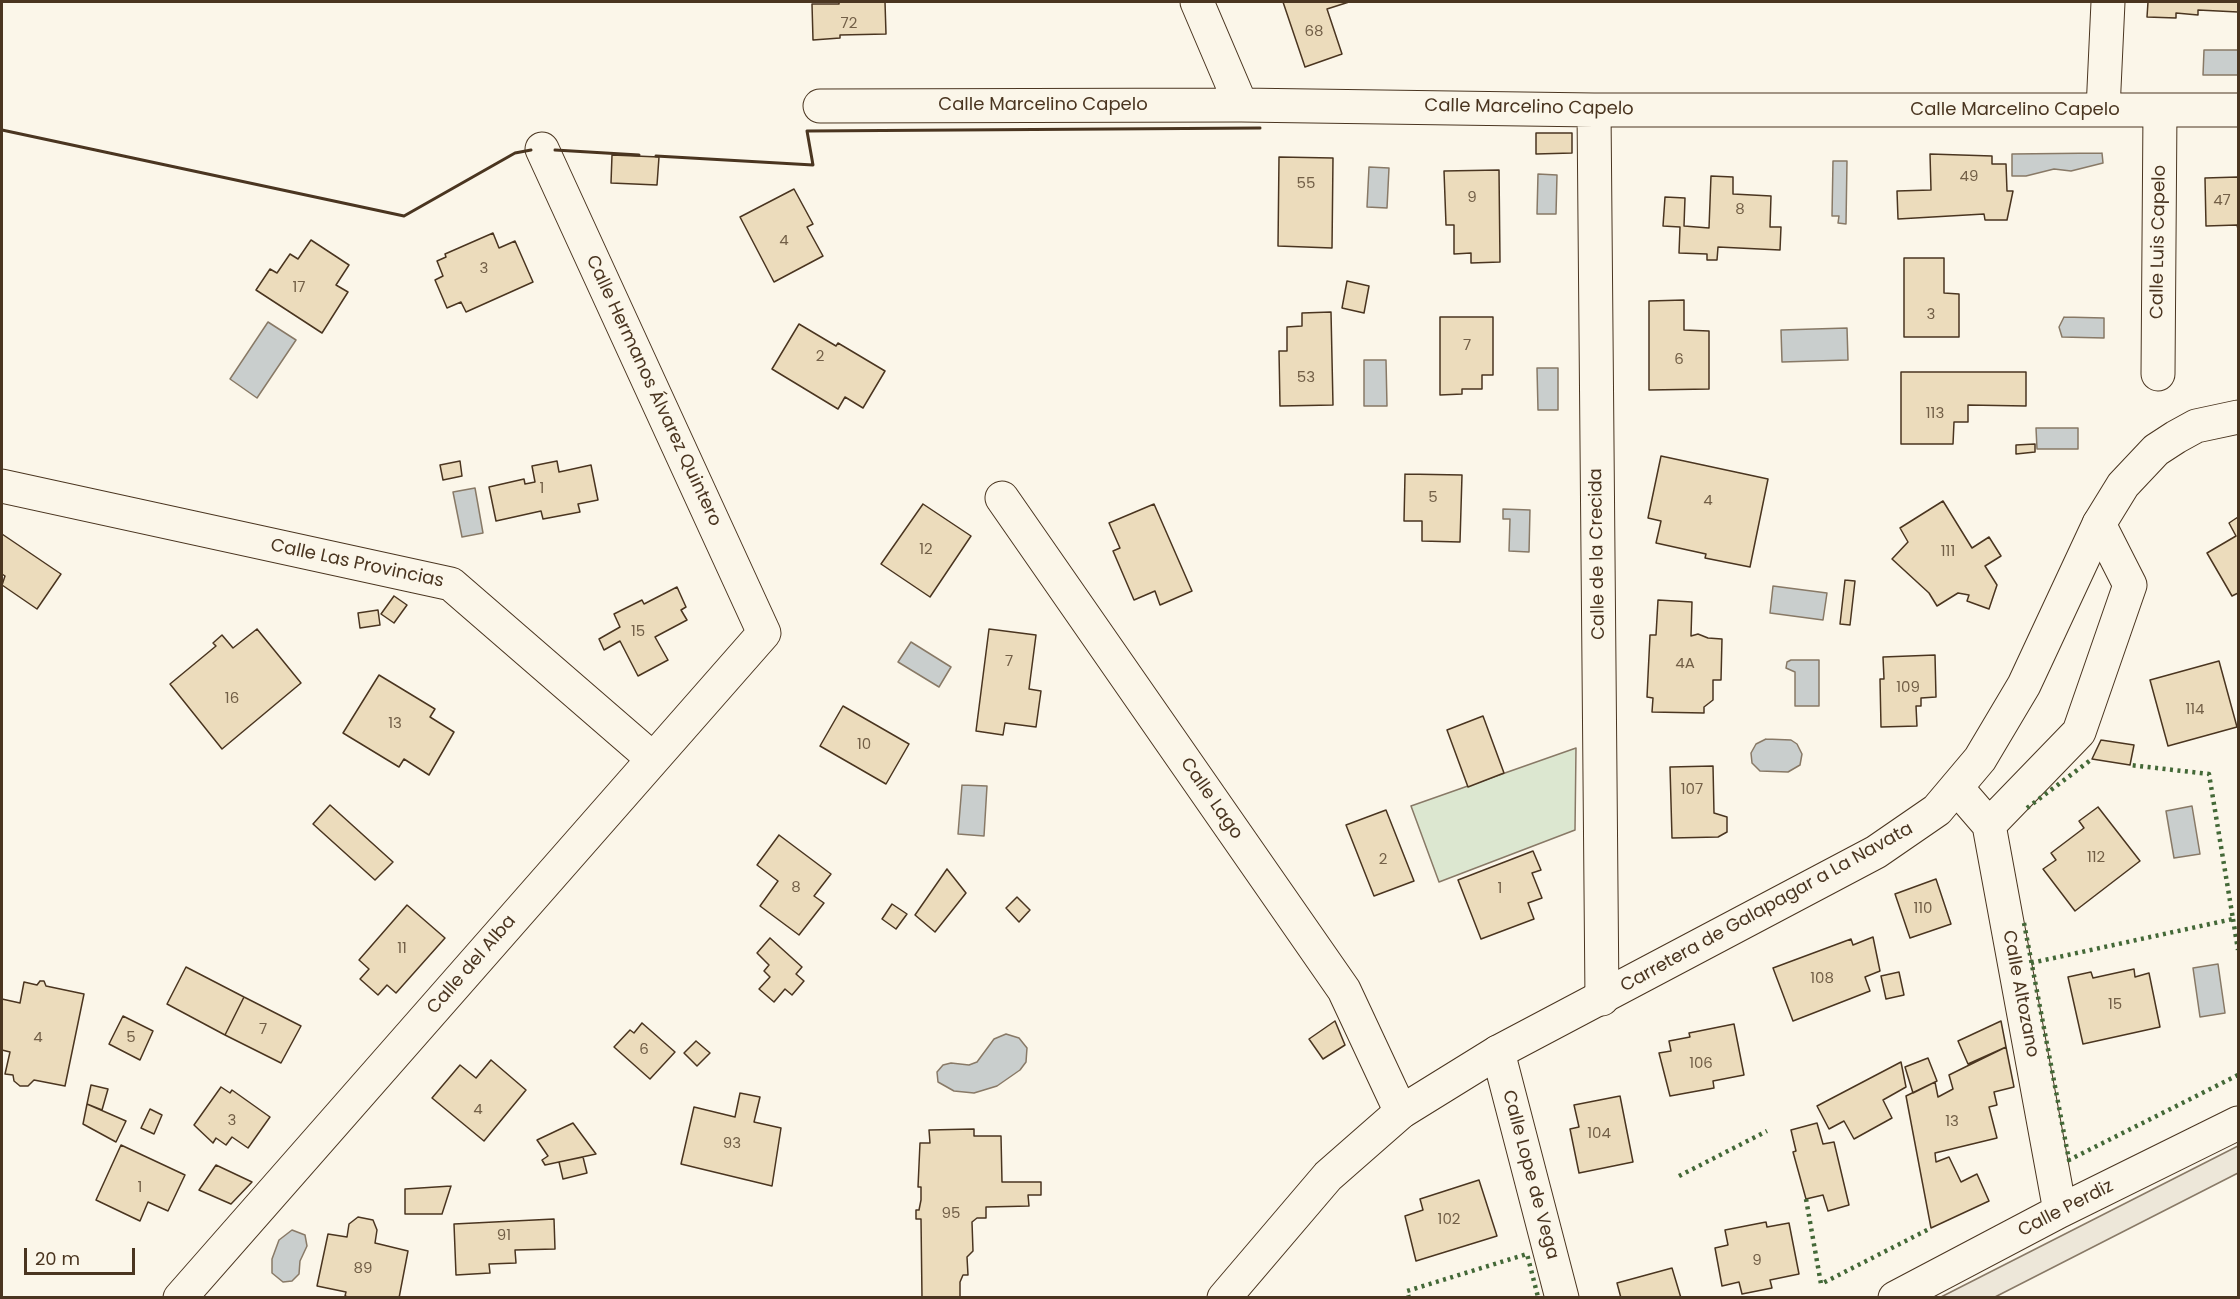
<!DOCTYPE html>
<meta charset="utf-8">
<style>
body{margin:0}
#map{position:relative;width:2240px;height:1299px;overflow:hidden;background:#fbf6e9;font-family:Poppins,sans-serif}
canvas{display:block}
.frame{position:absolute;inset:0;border:3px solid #4a3520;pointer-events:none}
.scale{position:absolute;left:24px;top:1248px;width:111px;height:27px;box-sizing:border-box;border:3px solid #4a3520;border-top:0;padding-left:8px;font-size:18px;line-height:21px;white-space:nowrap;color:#4a3520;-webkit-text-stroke:4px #fbf6e9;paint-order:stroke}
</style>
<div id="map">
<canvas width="2240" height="1299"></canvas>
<div class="frame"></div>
<div class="scale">20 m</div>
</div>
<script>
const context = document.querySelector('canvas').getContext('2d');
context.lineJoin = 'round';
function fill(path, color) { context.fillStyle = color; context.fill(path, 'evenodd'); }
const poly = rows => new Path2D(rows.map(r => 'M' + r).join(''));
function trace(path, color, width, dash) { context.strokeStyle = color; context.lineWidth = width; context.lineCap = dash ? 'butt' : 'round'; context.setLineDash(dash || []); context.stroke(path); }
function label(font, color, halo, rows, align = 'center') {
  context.font = font + ' Poppins,sans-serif'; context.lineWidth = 4.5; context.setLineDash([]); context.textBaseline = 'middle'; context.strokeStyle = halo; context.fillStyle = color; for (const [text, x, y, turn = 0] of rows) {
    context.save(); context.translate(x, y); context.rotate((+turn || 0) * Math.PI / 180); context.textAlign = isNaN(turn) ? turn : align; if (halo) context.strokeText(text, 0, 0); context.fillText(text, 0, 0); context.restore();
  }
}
const green = poly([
 [1576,748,1575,830,1439,882,1411,806,1576,748]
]);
fill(green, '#dce7d0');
trace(green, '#887966', 1.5);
const parking = poly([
 [2238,1146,2238,1173,1995,1297,1941,1297,2238,1146]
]);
fill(parking, '#ede7d9');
trace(parking, '#887966', 1.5);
const water = poly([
 [2204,50,2238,50,2238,75,2203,75,2204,50],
 [2102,153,2103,163,2071,171,2054,169,2026,176,2012,176,2012,154,2102,153],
 [1833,161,1847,161,1846,224,1838,223,1839,216,1832,216,1833,161],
 [1369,167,1389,168,1387,208,1367,207,1369,167],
 [1538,174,1557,175,1556,214,1537,214,1538,174],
 [2064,317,2104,318,2104,338,2062,337,2059,327,2064,317],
 [268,322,296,340,257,398,230,379,268,322],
 [1847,328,1848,360,1782,362,1781,330,1847,328],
 [1364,360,1386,360,1387,406,1364,406,1364,360],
 [1537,368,1558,368,1558,410,1538,410,1537,368],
 [2036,428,2078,428,2078,449,2037,449,2036,428],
 [475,488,483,533,462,537,453,492,475,488],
 [1503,509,1530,510,1529,552,1509,551,1510,519,1503,519,1503,509],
 [1773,586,1827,593,1823,620,1770,613,1773,586],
 [911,642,951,667,939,687,898,662,911,642],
 [1791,660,1819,660,1819,706,1795,706,1795,672,1786,668,1787,662,1791,660],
 [1766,739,1791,740,1797,744,1802,754,1800,765,1788,772,1760,771,1752,763,1751,753,1756,744,1766,739],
 [962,785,987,786,984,836,958,834,962,785],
 [2192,806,2200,854,2174,858,2166,811,2192,806],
 [2218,964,2225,1013,2200,1017,2193,968,2218,964],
 [1006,1034,1019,1038,1027,1048,1026,1062,1020,1070,997,1086,974,1093,954,1091,938,1082,937,1072,943,1065,951,1063,969,1065,977,1062,994,1039,1006,1034],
 [292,1230,305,1235,307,1246,300,1261,299,1274,292,1281,283,1282,272,1273,272,1259,279,1240,292,1230]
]);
fill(water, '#c9cecd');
trace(water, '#887966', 1.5);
const building = poly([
 [839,2,885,2,886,34,840,35,840,38,813,40,812,4,839,4,839,2],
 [1283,2,1349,2,1327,9,1342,54,1305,67,1283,2],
 [2148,2,2238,2,2238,12,2198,10,2198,15,2176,13,2176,18,2147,17,2148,2],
 [1536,133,1572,133,1572,153,1536,154,1536,133],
 [1930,154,1992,156,1992,164,2006,164,2007,191,2013,191,2007,220,1985,220,1984,214,1898,219,1897,191,1931,190,1930,154],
 [612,155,659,157,657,185,611,183,612,155],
 [1279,157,1333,158,1332,248,1278,246,1279,157],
 [1499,170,1500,262,1471,263,1471,253,1454,254,1454,225,1446,225,1444,171,1499,170],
 [1711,176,1733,177,1733,194,1771,196,1770,227,1781,227,1780,250,1718,247,1717,260,1707,260,1707,254,1679,253,1680,227,1663,226,1665,197,1685,198,1684,226,1709,228,1711,176],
 [2238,177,2238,229,2237,225,2206,226,2205,178,2238,177],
 [794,189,813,224,807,227,823,256,774,282,740,217,794,189],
 [493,233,499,248,515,241,533,282,466,312,461,302,447,308,435,280,443,276,437,261,446,257,445,254,493,233],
 [311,240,349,265,336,285,348,292,322,333,256,290,270,269,277,273,290,254,298,259,311,240],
 [1904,258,1944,258,1944,293,1959,294,1959,337,1904,337,1904,258],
 [1347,281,1369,286,1364,313,1342,308,1347,281],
 [1684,300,1684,330,1709,331,1709,389,1649,390,1649,301,1684,300],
 [1331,312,1333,405,1280,406,1279,351,1287,351,1287,327,1302,326,1302,313,1331,312],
 [1440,317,1493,317,1493,375,1482,375,1482,389,1462,389,1462,394,1440,395,1440,317],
 [799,324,836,346,838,343,885,371,863,408,845,397,838,409,772,369,799,324],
 [1901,372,2026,372,2026,406,1968,405,1968,422,1954,422,1953,444,1901,444,1901,372],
 [2035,444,2035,452,2016,454,2016,445,2035,444],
 [1661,456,1768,479,1750,567,1705,558,1706,554,1656,543,1661,521,1648,518,1661,456],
 [460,461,462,476,443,480,440,465,460,461],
 [557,461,559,472,591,465,598,500,578,504,580,512,543,519,541,511,496,521,489,487,524,479,525,484,535,482,532,466,557,461],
 [1405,474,1462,475,1460,542,1422,541,1422,521,1404,521,1405,474],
 [1943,501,1972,548,1989,537,2001,556,1985,566,1997,585,1989,609,1967,601,1969,595,1958,593,1937,606,1929,593,1892,559,1908,542,1900,528,1943,501],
 [923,504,971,536,930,597,881,564,923,504],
 [1154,504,1192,591,1160,605,1155,591,1134,600,1113,551,1120,548,1109,523,1154,504],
 [2238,517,2238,593,2232,596,2207,553,2236,536,2229,523,2238,517],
 [2,534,61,574,37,609,2,585,5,576,2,574,2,534],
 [1845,580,1855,581,1850,625,1840,624,1845,580],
 [677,587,686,607,681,610,687,620,655,637,668,660,638,676,620,641,604,650,599,639,620,627,614,614,642,600,644,604,677,587],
 [394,596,407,605,394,623,381,614,394,596],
 [1658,600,1692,602,1691,636,1698,634,1708,638,1722,639,1721,680,1713,680,1713,700,1704,707,1704,713,1652,712,1653,698,1647,697,1650,635,1656,635,1658,600],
 [378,610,380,625,360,628,358,613,378,610],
 [257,629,301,683,222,749,170,684,216,646,213,643,222,635,233,648,257,629],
 [989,629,1036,635,1029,689,1041,691,1036,727,1005,723,1003,735,976,731,989,629],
 [1935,655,1936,697,1921,698,1921,706,1916,706,1917,726,1881,727,1880,679,1884,679,1883,657,1935,655],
 [2219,661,2237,727,2168,746,2150,680,2219,661],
 [379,675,435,709,430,717,454,732,429,775,404,759,399,767,343,733,379,675],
 [843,706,909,744,886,784,820,746,843,706],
 [1483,716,1504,773,1468,787,1447,730,1483,716],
 [2101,740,2134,745,2130,765,2092,759,2101,740],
 [1713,766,1714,813,1727,817,1727,832,1718,837,1672,838,1670,767,1713,766],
 [330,805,393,862,375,880,313,824,330,805],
 [2098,807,2140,861,2075,911,2043,869,2056,860,2051,853,2084,828,2079,821,2098,807],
 [1386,810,1414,881,1374,896,1346,825,1386,810],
 [779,835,831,874,814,896,824,903,799,935,760,906,778,881,757,865,779,835],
 [1533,851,1541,870,1532,873,1542,898,1528,903,1534,919,1481,939,1458,880,1533,851],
 [947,869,966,893,935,932,915,915,947,869],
 [1936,879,1951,924,1910,938,1895,894,1936,879],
 [1017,897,1030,910,1019,922,1006,908,1017,897],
 [892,904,907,914,896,929,882,919,892,904],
 [407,905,445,938,396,993,387,985,378,995,360,979,369,969,359,960,407,905],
 [1873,937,1880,971,1865,977,1870,991,1793,1021,1773,968,1851,939,1853,945,1873,937],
 [770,938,802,967,796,974,804,981,792,995,785,989,774,1002,759,989,770,977,764,971,769,965,757,953,770,938],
 [186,967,244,997,225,1035,167,1004,186,967],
 [2134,969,2135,977,2149,973,2160,1027,2083,1044,2068,977,2091,972,2093,978,2134,969],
 [1899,972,1904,995,1886,999,1881,976,1899,972],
 [40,981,44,981,46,986,84,994,65,1086,34,1080,28,1086,20,1086,14,1081,13,1075,5,1074,10,1052,2,1050,2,999,20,1003,24,982,37,985,40,981],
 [244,997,301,1026,281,1063,225,1035,244,997],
 [123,1016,153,1031,140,1060,109,1044,123,1016],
 [1335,1021,1345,1045,1323,1059,1309,1039,1335,1021],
 [2001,1021,2006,1047,1968,1064,1958,1041,2001,1021],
 [642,1023,675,1052,650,1079,614,1047,630,1030,634,1033,642,1023],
 [1734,1024,1744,1075,1713,1081,1714,1088,1670,1096,1659,1053,1671,1051,1669,1041,1690,1037,1689,1033,1734,1024],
 [696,1041,710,1053,697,1066,684,1053,696,1041],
 [2006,1047,2014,1087,1994,1092,1997,1105,1989,1107,1997,1138,1935,1153,1936,1162,1949,1157,1961,1182,1977,1174,1989,1201,1931,1228,1906,1096,1935,1082,1938,1097,1953,1089,1949,1075,2006,1047],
 [1928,1058,1937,1081,1913,1093,1905,1067,1928,1058],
 [491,1060,526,1090,484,1141,432,1098,460,1065,476,1078,491,1060],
 [1901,1062,1906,1087,1883,1100,1892,1118,1854,1139,1844,1121,1829,1129,1817,1106,1901,1062],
 [91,1085,108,1089,102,1110,87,1104,91,1085],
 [221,1087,230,1093,232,1090,270,1117,248,1148,232,1137,226,1145,216,1138,213,1143,194,1125,221,1087],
 [740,1093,760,1097,754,1122,781,1128,772,1186,681,1164,694,1107,735,1117,740,1093],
 [1620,1096,1633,1162,1579,1173,1570,1129,1579,1127,1574,1105,1620,1096],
 [87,1104,126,1121,116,1142,83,1124,87,1104],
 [150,1109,162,1115,154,1134,141,1128,150,1109],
 [573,1123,596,1154,545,1165,542,1160,548,1156,537,1140,573,1123],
 [1817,1123,1823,1144,1834,1142,1849,1205,1828,1211,1823,1195,1806,1199,1793,1152,1796,1151,1791,1130,1817,1123],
 [974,1129,974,1136,1001,1136,1002,1182,1041,1182,1041,1195,1028,1195,1029,1206,986,1207,986,1218,977,1218,972,1222,973,1251,967,1257,968,1275,963,1275,960,1282,960,1298,922,1298,921,1219,916,1219,916,1210,919,1210,921,1200,921,1187,918,1187,920,1143,930,1143,929,1130,974,1129],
 [121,1145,185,1175,168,1211,148,1202,140,1221,96,1200,121,1145],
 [583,1157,587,1173,563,1179,559,1162,583,1157],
 [216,1165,252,1182,231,1204,199,1190,216,1165],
 [1479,1180,1497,1236,1416,1261,1405,1216,1423,1210,1420,1199,1479,1180],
 [451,1186,442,1214,405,1214,405,1189,451,1186],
 [358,1217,373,1220,377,1230,375,1243,408,1251,399,1298,351,1298,345,1296,346,1292,317,1286,328,1234,347,1237,349,1224,358,1217],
 [554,1219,555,1249,515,1250,516,1263,489,1264,490,1273,456,1275,454,1224,554,1219],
 [1766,1222,1767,1227,1789,1223,1799,1274,1770,1280,1772,1288,1742,1294,1739,1282,1722,1286,1715,1248,1728,1245,1725,1230,1766,1222],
 [1672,1268,1681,1298,1621,1298,1617,1283,1672,1268]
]);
fill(building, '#ecdcbc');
trace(building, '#4a3520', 1.5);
const minor = poly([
 [1197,2,1241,105],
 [820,106,1241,105,1594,110,2238,110],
 [1594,110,1602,999],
 [2103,110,2108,2],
 [2158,374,2160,110],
 [2,486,451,584,653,759],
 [1002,498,1344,990,1401,1112],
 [1957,788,1989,825,2060,1211],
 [1989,825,2079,732,2130,585,2099,524],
 [1498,1052,1562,1298],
 [180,1298,764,633,542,149],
 [1895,1298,2060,1211,2238,1123]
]);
const major = poly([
 [1224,1298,1328,1176,1401,1112,1498,1052,1876,852,1937,810,1980,759,2024,685,2099,524,2123,485,2156,450,2176,437,2196,426,2238,417]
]);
trace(minor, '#4a3520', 35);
trace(major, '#4a3520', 35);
trace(minor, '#fbf6e9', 33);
trace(major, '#fbf6e9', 33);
trace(poly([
 [2027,808,2092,759],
 [2233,919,2238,950],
 [2024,923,2069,1160,2238,1075],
 [2031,963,2233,919,2209,774,2130,765],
 [1679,1176,1767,1131],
 [1806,1199,1821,1284,1931,1228],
 [1409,1298,1407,1291,1527,1254,1538,1297]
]), '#436837', 4.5, [3, 4.5]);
trace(poly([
 [2,130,404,216,515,153,531,150],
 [555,150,639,155],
 [656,156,813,165,807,131,1260,128]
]), '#4a3520', 3);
label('15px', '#725f47', null, [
 ["72",849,24],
 ["68",1314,32],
 ["49",1969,177],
 ["55",1306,184],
 ["9",1472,198],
 ["47",2222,201],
 ["8",1740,210],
 ["4",784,241],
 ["3",484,269],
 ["17",299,288],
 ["3",1931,315],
 ["7",1467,346],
 ["2",820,357],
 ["6",1679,360],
 ["53",1306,378],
 ["113",1935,414],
 ["1",542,489],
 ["5",1433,498],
 ["4",1708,501],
 ["12",926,550],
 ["111",1948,552],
 ["15",638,632],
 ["7",1009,662],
 ["4A",1685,664],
 ["109",1908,688],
 ["16",232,699],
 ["114",2195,710],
 ["13",395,724],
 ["10",864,745],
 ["107",1692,790],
 ["112",2096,858],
 ["2",1383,860],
 ["8",796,888],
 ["1",1500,889],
 ["110",1923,909],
 ["11",402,949],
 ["108",1822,979],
 ["15",2115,1005],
 ["7",263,1030],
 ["4",38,1038],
 ["5",131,1038],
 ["6",644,1050],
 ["106",1701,1064],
 ["4",478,1110],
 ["3",232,1121],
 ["13",1952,1122],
 ["104",1599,1134],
 ["93",732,1144],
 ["1",140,1188],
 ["95",951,1214],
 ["102",1449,1220],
 ["91",504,1236],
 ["9",1757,1261],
 ["89",363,1269]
]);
label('18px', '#4a3520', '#fbf6e9', [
 ["Calle Marcelino Capelo",1043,105],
 ["Calle Marcelino Capelo",1529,108,1],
 ["Calle Marcelino Capelo",2015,110],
 ["Calle Luis Capelo",2159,242,-89],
 ["Calle Hermanos Álvarez Quintero",653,391,65],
 ["Calle de la Crecida",1598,554,-91],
 ["Calle Las Provincias",357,564,12],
 ["Calle Lago",1211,799,55],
 ["Carretera de Galapagar a La Navata",1767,908,-29],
 ["Calle del Alba",472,965,-49],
 ["Calle Altozano",2020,994,79],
 ["Calle Lope de Vega",1530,1175,75],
 ["Calle Perdiz",2066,1209,-27]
]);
</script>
